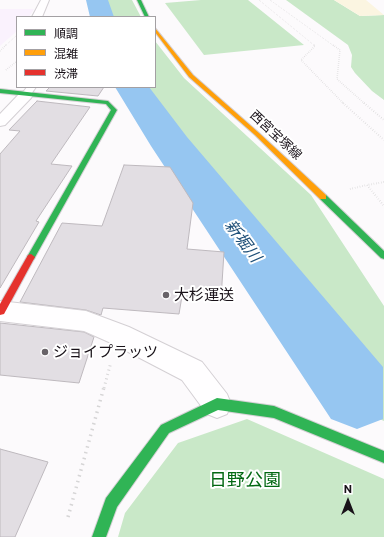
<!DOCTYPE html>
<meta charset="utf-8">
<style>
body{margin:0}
#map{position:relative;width:384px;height:537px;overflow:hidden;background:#fcfafc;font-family:Commissioner,"Noto Sans JP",sans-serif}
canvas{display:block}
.legend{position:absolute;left:16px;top:16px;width:140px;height:72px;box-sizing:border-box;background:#fff;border:1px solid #a3a0a3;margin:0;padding:5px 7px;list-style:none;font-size:12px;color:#191219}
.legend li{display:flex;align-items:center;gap:8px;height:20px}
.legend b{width:20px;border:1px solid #a3a0a3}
.north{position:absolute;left:328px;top:481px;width:40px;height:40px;-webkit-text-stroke:3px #fff;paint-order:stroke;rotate:0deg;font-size:11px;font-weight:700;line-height:16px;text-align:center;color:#191219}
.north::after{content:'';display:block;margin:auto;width:14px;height:18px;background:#191219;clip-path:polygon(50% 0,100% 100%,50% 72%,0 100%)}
</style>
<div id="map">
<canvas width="384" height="537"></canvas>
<ul class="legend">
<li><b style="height:5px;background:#30b455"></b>順調</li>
<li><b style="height:5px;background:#ff9f0a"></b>混雑</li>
<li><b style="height:5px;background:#e5322d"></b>渋滞</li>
</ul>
<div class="north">N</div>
</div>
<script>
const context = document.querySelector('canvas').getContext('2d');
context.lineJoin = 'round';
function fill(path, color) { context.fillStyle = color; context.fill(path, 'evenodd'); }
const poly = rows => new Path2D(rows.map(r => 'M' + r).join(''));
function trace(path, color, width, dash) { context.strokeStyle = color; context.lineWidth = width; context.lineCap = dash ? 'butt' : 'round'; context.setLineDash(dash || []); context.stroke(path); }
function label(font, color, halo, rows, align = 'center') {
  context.font = font + ' Commissioner,"Noto Sans JP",sans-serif'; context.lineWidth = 4; context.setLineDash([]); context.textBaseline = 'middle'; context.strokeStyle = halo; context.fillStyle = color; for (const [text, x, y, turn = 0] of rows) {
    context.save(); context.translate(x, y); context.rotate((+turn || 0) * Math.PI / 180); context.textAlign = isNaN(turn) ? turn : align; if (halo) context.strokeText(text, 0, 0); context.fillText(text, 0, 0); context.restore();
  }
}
fill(poly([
 [0,9,34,9,29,17,17,17,17,31,0,46]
]), '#faf2fd');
fill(poly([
 [102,0,132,0,141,17,102,17],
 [201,0,248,0,304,45,204,55,165,3],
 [286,0,334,0,360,16,384,15,384,100,372,91,355,73,351,67,352,55,348,45],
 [155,41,184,78,311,195,384,306,384,421,334,400,124,95,120,87,155,87],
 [247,419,384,479,384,537,118,537,125,513,178,443]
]), '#c9e8c8');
fill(poly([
 [334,0,366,0,384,15,360,16]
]), '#fbf5e1');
fill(poly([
 [86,0,108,0,114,17,90,17,86,0],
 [115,87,149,87,187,137,383,367,383,419,357,429,331,419,151,146,115,87]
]), '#96c6f1');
const building = poly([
 [50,87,104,87,98,96,46,91,50,87],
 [37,101,90,107,51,164,72,166,36,221,39,222,0,288,0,154,20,131,9,130,37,101],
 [124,165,170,167,193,203,187,249,224,252,221,299,182,296,179,314,103,308,101,315,86,310,20,302,62,223,102,226,124,165],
 [0,323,84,332,94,337,79,383,0,375,0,323],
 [0,449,48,462,15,537,0,537,0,449]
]);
fill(building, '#e2dee3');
trace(building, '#beb9be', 1);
const lane = poly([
 [27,87,36,87,29,97,23,97,21,95,27,87]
]);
const street = poly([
 [41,0,49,0,42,17,32,17,41,0],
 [26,91,31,92,33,95,31,98,5,125,0,126,0,114,21,92,26,91],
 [0,301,86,311,129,327,202,362,227,394,231,404,227,414,217,418,207,414,182,380,111,343,84,331,0,321,0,301]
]);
const fast = poly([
 [137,0,141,0,149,17,145,17,137,0],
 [0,89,108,101,117,110,34,259,31,260,27,257,111,110,106,104,0,93,0,89],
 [320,195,326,195,384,251,384,259,381,258,320,199,320,195],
 [217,398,274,406,384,451,384,463,274,418,218,410,169,433,117,507,106,537,92,537,106,498,161,425,217,398]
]);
const slow = poly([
 [155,28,193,75,259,133,326,195,326,199,320,199,255,135,189,77,155,32,155,28]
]);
const jam = poly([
 [31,254,35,257,4,314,0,315,0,304,28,255,31,254]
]);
trace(lane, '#d4d0d4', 2);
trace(street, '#d4d0d4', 2);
trace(fast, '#d4d0d4', 2);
trace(slow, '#d4d0d4', 2);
trace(jam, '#d4d0d4', 2);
trace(poly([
 [259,0,315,46],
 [270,0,334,46],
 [5,46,17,35]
]), '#d6d5d6', 1, [0.5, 1.5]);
trace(poly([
 [314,45,315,46,301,60,344,104],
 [333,45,340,50,337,79,365,104],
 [0,51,6,45],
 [6,70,17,61]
]), '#d6d5d6', 1.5, [0.5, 1.5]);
trace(poly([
 [343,103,384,140],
 [364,103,384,120],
 [384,182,367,185,384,206],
 [350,189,367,185]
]), '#d6d5d6', 2, [0.5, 2]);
trace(poly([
 [104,388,111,362]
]), '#d6d5d6', 3, [1, 3.5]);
trace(poly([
 [68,517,104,387]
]), '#d6d5d6', 3.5, [1.5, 4.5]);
fill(lane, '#fffeff');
fill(street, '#fffeff');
fill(fast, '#30b455');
fill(slow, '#ff9f0a');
fill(jam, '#e5322d');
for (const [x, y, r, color] of [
 [166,295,4,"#686368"],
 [45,352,4,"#686368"]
]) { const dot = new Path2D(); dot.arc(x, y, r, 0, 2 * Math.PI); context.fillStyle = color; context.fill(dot); trace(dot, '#fff', 1.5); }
label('13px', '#191219', '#fff', [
 ["西宮宝塚線",276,135,43]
]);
label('15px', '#191219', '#fff', [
 ["大杉運送",174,295],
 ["ジョイプラッツ",53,352]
], 'left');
label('italic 16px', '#1e4f78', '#fff', [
 ["新堀川",243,241,53]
]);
label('18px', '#036813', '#fff', [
 ["日野公園",245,480]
]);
</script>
